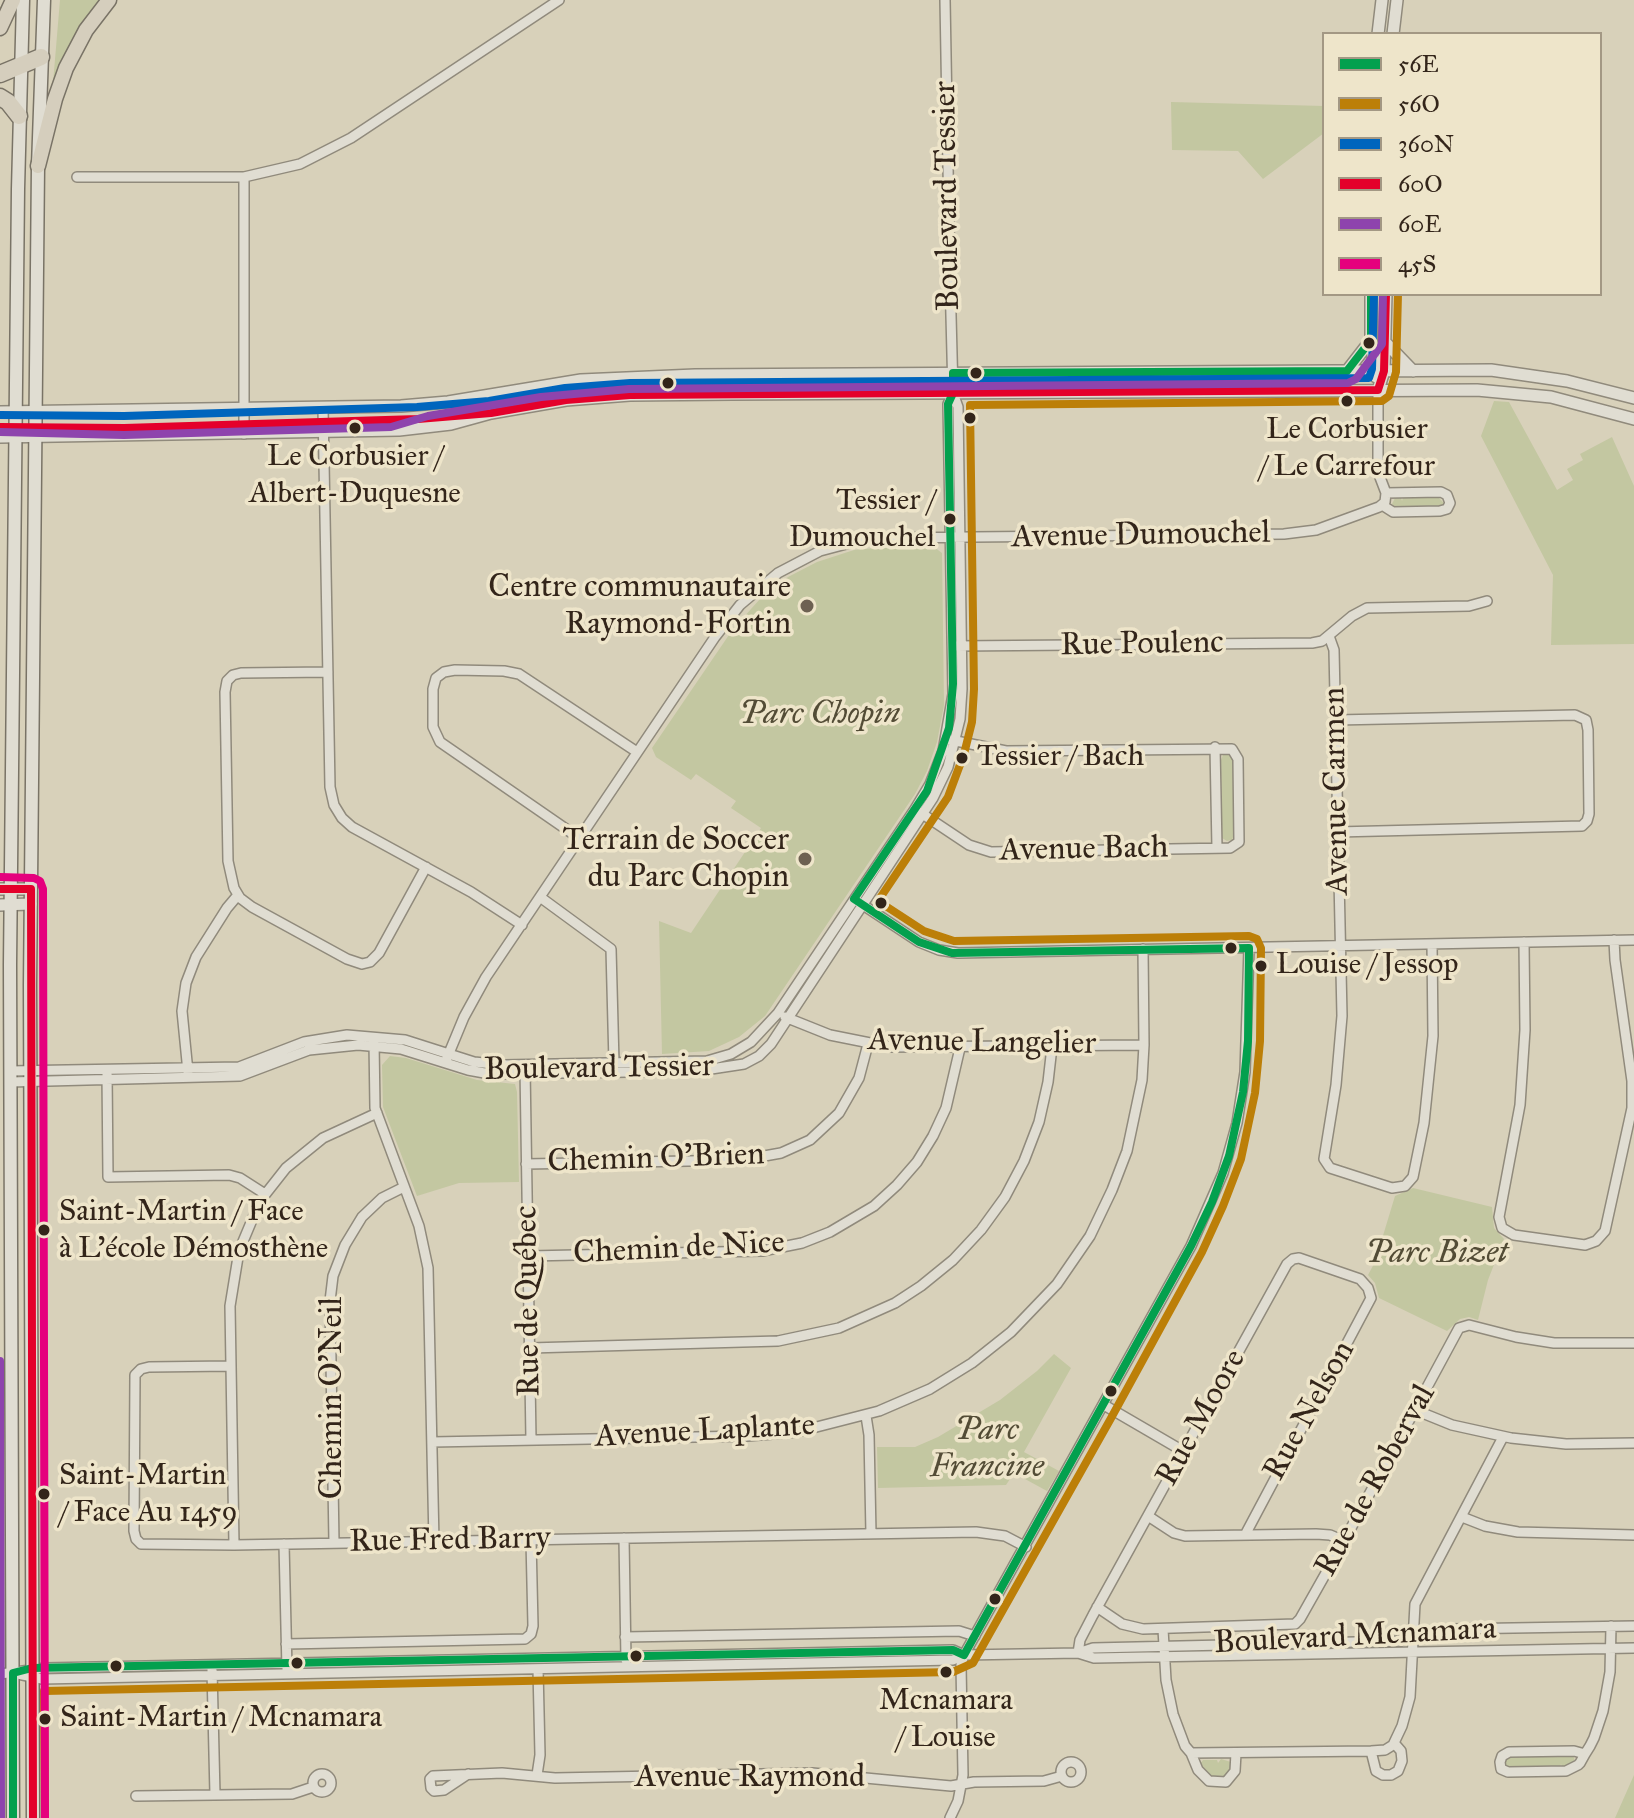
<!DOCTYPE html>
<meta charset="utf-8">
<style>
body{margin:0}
#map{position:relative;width:1634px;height:1818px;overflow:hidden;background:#d8d1ba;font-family:"IM FELL Great Primer",serif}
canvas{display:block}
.legend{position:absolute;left:1322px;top:32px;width:280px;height:264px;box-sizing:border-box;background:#eee5ca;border:2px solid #a39884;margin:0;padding:10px 14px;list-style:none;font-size:24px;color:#33251a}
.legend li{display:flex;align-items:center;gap:16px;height:40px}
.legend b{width:40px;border:2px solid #a39884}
</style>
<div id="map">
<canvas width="1634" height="1818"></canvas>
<ul class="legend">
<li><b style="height:10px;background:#03a04e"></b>56E</li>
<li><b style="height:10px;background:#bc7f08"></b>56O</li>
<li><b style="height:10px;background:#0065bd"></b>360N</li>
<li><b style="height:10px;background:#e4002b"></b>60O</li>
<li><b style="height:10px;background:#8e44ad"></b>60E</li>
<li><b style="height:10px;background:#e5007d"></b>45S</li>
</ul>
</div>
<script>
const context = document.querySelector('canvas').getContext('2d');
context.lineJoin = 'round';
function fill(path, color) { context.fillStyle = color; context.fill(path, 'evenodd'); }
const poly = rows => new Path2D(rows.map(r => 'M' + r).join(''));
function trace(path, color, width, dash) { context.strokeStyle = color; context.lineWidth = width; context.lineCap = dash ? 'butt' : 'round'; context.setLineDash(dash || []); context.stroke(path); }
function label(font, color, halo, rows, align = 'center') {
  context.font = font + ' "IM FELL Great Primer",serif'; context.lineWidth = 7; context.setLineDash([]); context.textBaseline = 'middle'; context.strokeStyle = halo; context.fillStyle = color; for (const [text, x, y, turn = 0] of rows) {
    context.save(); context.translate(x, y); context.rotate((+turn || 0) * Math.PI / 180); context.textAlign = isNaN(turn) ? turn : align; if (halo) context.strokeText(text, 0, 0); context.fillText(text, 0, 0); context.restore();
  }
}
fill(poly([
 [60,0,102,0,55,84,53,83],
 [1171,102,1324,106,1324,133,1263,179,1238,151,1172,150],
 [1494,401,1509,402,1557,490,1573,480,1567,469,1583,460,1580,454,1612,437,1634,486,1634,644,1551,645,1553,575,1481,436],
 [1395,498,1401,498,1402,501,1403,498,1439,498,1444,503,1441,506,1435,507,1395,507,1392,504],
 [886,547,934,547,942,553,944,705,937,742,927,771,915,794,765,1016,739,1037,709,1051,662,1054,659,921,691,933,761,828,731,808,736,801,696,774,691,780,656,757,652,748,733,629,760,599,788,577,817,562,854,550],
 [1229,754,1233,761,1234,835,1232,840,1227,841,1222,838,1221,760,1223,755],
 [390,1056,406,1058,477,1080,515,1084,517,1092,519,1182,459,1183,417,1196,383,1107,382,1065],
 [1413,1188,1492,1207,1494,1228,1504,1239,1488,1280,1478,1320,1469,1317,1460,1319,1447,1331,1379,1298,1375,1283,1368,1275,1375,1262,1395,1196],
 [1054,1354,1071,1368,1024,1452,1059,1471,1047,1491,1014,1473,1006,1485,878,1488,877,1447,915,1447,938,1437,1000,1400,1037,1371],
 [1573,1755,1575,1761,1568,1766,1562,1767,1561,1764,1560,1767,1509,1768,1504,1763,1507,1756],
 [1221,1759,1231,1762,1229,1772,1224,1778,1213,1778,1206,1774,1200,1764,1203,1760,1217,1760,1218,1763],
 [1634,1775,1634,1818,1615,1818]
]), '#c3c7a1');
const minor = poly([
 [77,177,244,177,300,164,351,138,559,0],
 [244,177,244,434],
 [323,408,330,787,334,805,342,818,352,827,471,892,522,925],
 [1382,505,1393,512,1440,511,1447,509,1450,503,1447,495,1441,492,1386,493],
 [1329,636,1334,650,1342,1016,1336,1085,1324,1159,1330,1168,1392,1188,1405,1186,1413,1177,1424,1123,1433,1036,1432,944],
 [956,646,1312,643,1322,641,1352,616,1367,608,1469,606,1487,601],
 [328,672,241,673,233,675,227,681,225,692,228,861,234,888,240,898,252,907,347,959,362,964,370,962,379,953,426,867],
 [1336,720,1575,715,1586,720,1588,730,1589,814,1587,821,1582,826,1337,832],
 [1215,747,1217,848],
 [918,811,969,845,991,852,1230,848,1239,842,1238,759,1232,749,1006,751,951,740],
 [579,838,440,742,433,727,433,689,436,678,444,672,455,670,504,671,519,674,637,752],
 [540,897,611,949,614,1063],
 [857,901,919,942,939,950,958,953,1634,940],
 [1524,942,1525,1030,1520,1105,1499,1217,1502,1228,1514,1235,1585,1245,1596,1241,1605,1231,1632,1108,1632,1081,1615,960,1614,940],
 [785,1017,830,1035,890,1047,1144,1045],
 [374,1042,375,1108,419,1226,428,1268,434,1542],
 [447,1058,464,1017,486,977,715,637,740,605,778,573,820,551,869,538,1284,534,1316,530,1379,507,1385,502,1386,493,1378,472,1378,390],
 [525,1068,531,1440],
 [10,1071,239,1067,304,1042,347,1035,405,1040,474,1062,504,1065,707,1061,731,1054,751,1042,778,1013,915,809,930,784,943,751,953,694,948,404,953,393],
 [188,1072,182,1011,186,983,196,957,227,908,238,895],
 [107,1073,108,1177,229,1175,240,1178,265,1194],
 [10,1082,240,1076,309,1050,358,1045,401,1049,468,1070,490,1074,698,1071,744,1064,759,1056,771,1044,933,798,948,767,960,719,962,689,958,407,953,393,950,277,945,0],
 [526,1164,742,1160,781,1153,810,1140,839,1113,859,1078,868,1044],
 [529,1256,762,1251,802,1243,830,1232,874,1206,897,1185,917,1162,933,1136,946,1108,960,1048],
 [530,1348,778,1341,839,1328,895,1303,921,1286,953,1260,981,1230,1005,1197,1024,1161,1039,1122,1048,1082,1052,1047],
 [230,1366,149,1367,141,1369,135,1375,134,1531,136,1539,141,1544,234,1545,976,1532,1005,1536,1026,1547],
 [1104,1405,1183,1451],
 [1415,1410,1452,1425,1511,1438,1566,1444,1634,1443],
 [866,1416,869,1435,871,1534],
 [432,1442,748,1436,797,1432,879,1411,930,1389,972,1363,1011,1332,1057,1284,1090,1236,1112,1190,1127,1151,1142,1080,1144,1045,1143,949],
 [1148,1516,1174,1533,1185,1536,1316,1534,1330,1535,1344,1541],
 [1462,1517,1485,1526,1518,1532,1634,1535],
 [624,1538,626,1660],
 [334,1543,330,1301,333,1276,345,1245,362,1217,382,1198,404,1187],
 [284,1544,287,1669],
 [234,1545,230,1306,239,1251,260,1201,286,1168,323,1138,377,1113],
 [1097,1607,1122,1624,1143,1629,1295,1624,1300,1619,1344,1541,1459,1328,1469,1325,1516,1337,1554,1343,1634,1343],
 [1163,1629,1166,1680,1173,1714,1185,1746,1191,1753,1198,1770,1209,1781,1226,1782,1235,1771,1236,1753],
 [625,1637,959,1631,975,1636],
 [286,1644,525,1639,531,1634,533,1626,531,1540],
 [1078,1653,1080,1640,1093,1615,1287,1264,1293,1259,1299,1258,1360,1279,1368,1288,1371,1298,1245,1535],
 [1078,1653,1094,1658,1634,1648],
 [212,1670,215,1795],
 [13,1673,42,1679,953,1660,964,1655,1078,1653,1093,1648,1399,1641,1435,1631,1453,1629,1634,1626],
 [0,1674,45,1668,953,1650,964,1655],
 [1371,1751,1376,1771,1383,1775,1391,1775,1398,1771,1402,1761,1401,1751,1394,1743],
 [1191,1753,1371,1751,1385,1750,1393,1745,1402,1726,1410,1697,1415,1604,1503,1437],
 [1585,1754,1574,1751,1509,1752,1502,1756,1500,1762,1501,1769,1508,1772,1566,1771,1578,1765,1580,1763,1585,1754,1590,1746,1594,1738,1603,1711,1610,1672,1611,1626],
 '1061 1772a10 10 0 1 1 20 0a10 10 0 1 1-20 0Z',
 '313 1783a9 9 0 1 1 18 0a9 9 0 1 1-18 0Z',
 [468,1774,444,1790,434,1791,431,1788,430,1779,433,1776,502,1773,555,1778,812,1773,951,1786,974,1782,1044,1781,1062,1776],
 [537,1775,540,1755,538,1669],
 [136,1796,292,1794,313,1787],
 [950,1818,958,1801,963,1775,961,1665,964,1655,1191,1246,1223,1173,1237,1123,1245,1072,1249,948]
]);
const tertiary = poly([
 [1378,34,1382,0],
 [1393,34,1397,0],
 [1371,294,1371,340,1376,377],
 [1385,342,1413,371],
 [1347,371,1371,340],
 [1378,390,1384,371,1386,294],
 [0,412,401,406,448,402,581,380,695,375,1491,370,1567,381,1634,398],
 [0,437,399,430,451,424,491,413,566,400,630,395,733,394,1477,390,1551,397,1634,419],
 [0,889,31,889],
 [0,905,31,904]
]);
const secondary = poly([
 [13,1818,10,964,18,189,23,0],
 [33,1818,30,984,38,166,44,0]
]);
const primary = poly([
 [0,28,13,0],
 [38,166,55,99,66,68,86,30,109,0]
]);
const motorway = poly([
 [0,74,41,57],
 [0,97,8,102,19,116]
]);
trace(minor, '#908a7c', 12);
trace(tertiary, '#908a7c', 14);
trace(secondary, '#797366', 15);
trace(primary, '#797366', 17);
trace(motorway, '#797366', 19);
trace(minor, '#e0ddd2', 9);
trace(tertiary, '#e0ddd2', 11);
trace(secondary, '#e0ddd2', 12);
trace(primary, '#d5cebd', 14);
trace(motorway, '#d5cebd', 16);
trace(poly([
 [13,1818,13,1673,32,1668,953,1650,964,1655,1191,1246,1212,1202,1229,1156,1243,1092,1248,1041,1249,948,952,953,919,942,854,899,927,791,949,728,953,684,948,404,953,393,953,373,1347,371,1371,340,1371,294]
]), '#03a04e', 8);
trace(poly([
 [45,1818,44,1691,953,1672,973,1663,1110,1420,1202,1252,1223,1206,1241,1159,1255,1093,1260,1041,1261,948,1257,939,1249,936,954,941,924,931,878,901,948,797,964,754,972,722,974,689,970,405,1382,401,1389,396,1396,372,1398,294]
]), '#bc7f08', 8);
trace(poly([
 [0,415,124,416,417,407,489,401,565,388,630,383,1369,378,1372,369,1374,294]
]), '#0065bd', 8);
trace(poly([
 [0,427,124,428,418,419,491,413,566,400,630,395,1378,390,1384,371,1386,294],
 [0,889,31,889,33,1818]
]), '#e4002b', 8);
trace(poly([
 [0,432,124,435,391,427,428,416,541,397,629,389,1348,383,1356,379,1382,344,1383,294],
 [0,1361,1,1818]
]), '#8e44ad', 8);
trace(poly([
 [0,877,34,878,40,881,43,889,45,1818]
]), '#e5007d', 8);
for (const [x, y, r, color] of [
 [1369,343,7,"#33251a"],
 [976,373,7,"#33251a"],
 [668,383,7,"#33251a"],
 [1347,401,7,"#33251a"],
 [970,418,7,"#33251a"],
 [355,428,7,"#33251a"],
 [950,519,7,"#33251a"],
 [807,606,8,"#6d6152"],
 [962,758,7,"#33251a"],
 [805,859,8,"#6d6152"],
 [881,903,7,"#33251a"],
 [1231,948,7,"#33251a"],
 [1261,966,7,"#33251a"],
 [44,1230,7,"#33251a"],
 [1111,1391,7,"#33251a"],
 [44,1494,7,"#33251a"],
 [995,1599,7,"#33251a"],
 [636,1656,7,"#33251a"],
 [297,1663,7,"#33251a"],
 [116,1666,7,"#33251a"],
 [946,1672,7,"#33251a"],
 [45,1719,7,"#33251a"]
]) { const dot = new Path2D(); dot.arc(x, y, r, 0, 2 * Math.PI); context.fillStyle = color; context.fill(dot); trace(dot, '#eee5ca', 3); }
label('30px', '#33251a', '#eee5ca', [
 ["Le Corbusier",1347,431,"center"],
 ["/ Le Carrefour",1347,468,"center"],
 ["Le Corbusier /",355,458,"center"],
 ["Albert-Duquesne",355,495,"center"],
 ["Tessier /",935,502,"right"],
 ["Dumouchel",935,539,"right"],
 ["Tessier / Bach",977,758],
 ["Louise / Jessop",1276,966],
 ["Saint-Martin / Face",59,1213],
 ["à L'école Démosthène",59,1250],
 ["Saint-Martin",59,1477],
 ["/ Face Au 1459",59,1514],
 ["Mcnamara",946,1702,"center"],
 ["/ Louise",946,1739,"center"],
 ["Saint-Martin / Mcnamara",60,1719]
], 'left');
label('32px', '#33251a', '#eee5ca', [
 ["Boulevard Tessier",948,196,-91],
 ["Avenue Dumouchel",1141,536,-1],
 ["Rue Poulenc",1142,645,-1],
 ["Avenue Carmen",1337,791,-91],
 ["Avenue Bach",1084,850,-1],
 ["Avenue Langelier",982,1043,1],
 ["Boulevard Tessier",599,1069,-1],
 ["Chemin O'Brien",656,1159,-2],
 ["Chemin de Nice",679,1249,-3],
 ["Rue de Québec",529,1301,-91],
 ["Chemin O'Neil",333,1398,-90],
 ["Rue Nelson",1310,1411,-61],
 ["Rue Moore",1202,1418,-61],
 ["Avenue Laplante",705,1432,-3],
 ["Rue de Roberval",1376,1481,-61],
 ["Rue Fred Barry",450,1541,-1],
 ["Boulevard Mcnamara",1355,1637,-3],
 ["Avenue Raymond",750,1778]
]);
label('32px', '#33251a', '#eee5ca', [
 ["Centre communautaire",791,588],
 ["Raymond-Fortin",791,625],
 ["Terrain de Soccer",789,841],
 ["du Parc Chopin",789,878]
], 'right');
label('italic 32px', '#534c36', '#eee5ca', [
 ["Parc Chopin",820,715],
 ["Parc Bizet",1437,1254],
 ["Parc",987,1431],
 ["Francine",987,1468]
]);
</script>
